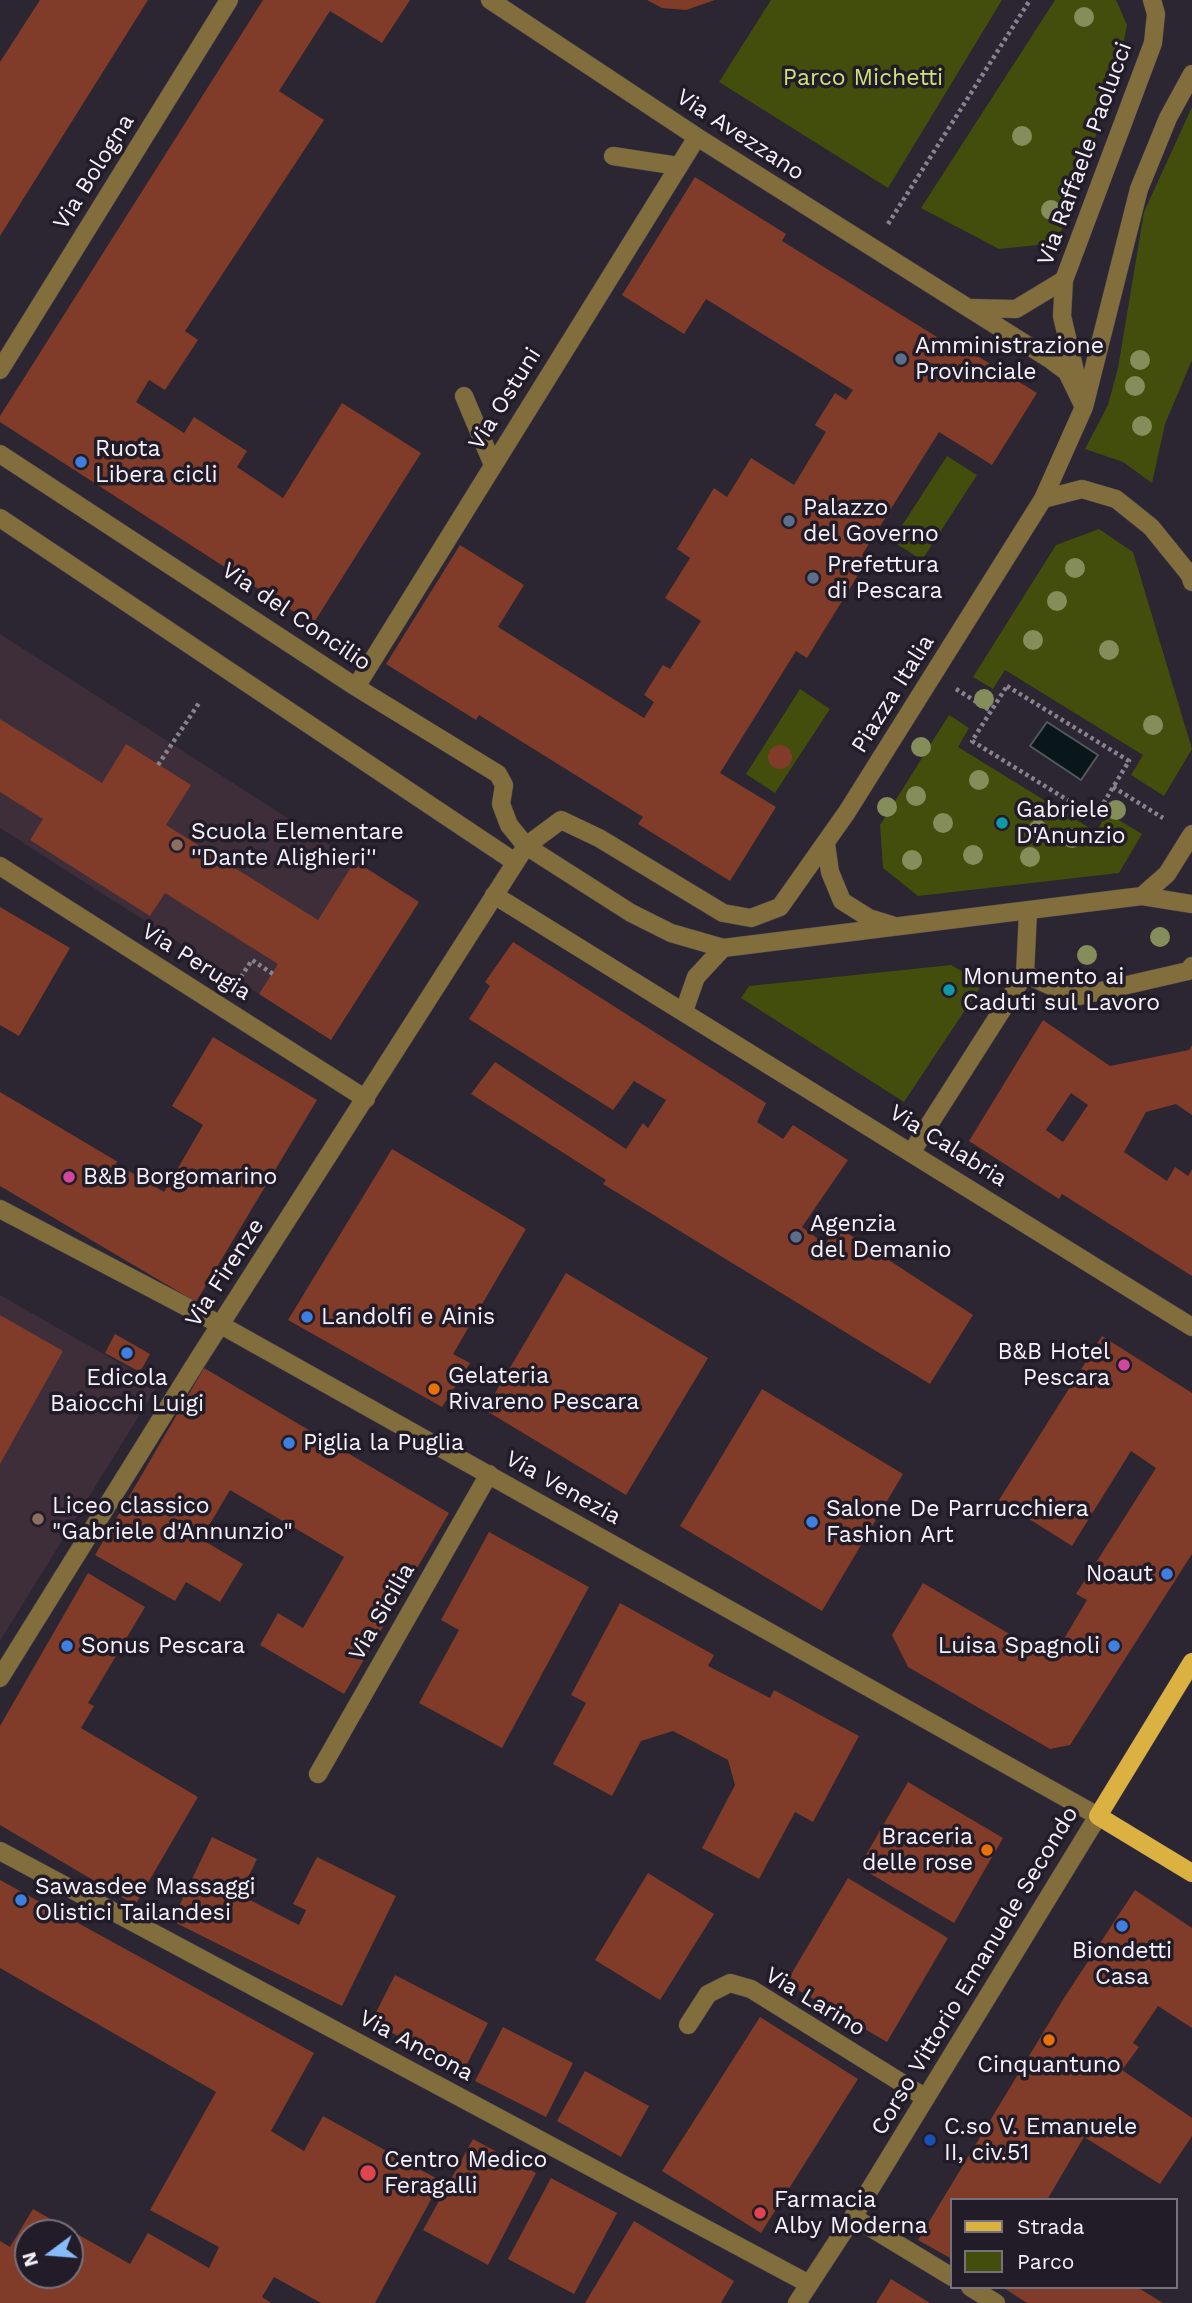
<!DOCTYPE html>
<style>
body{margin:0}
#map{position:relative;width:1192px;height:2303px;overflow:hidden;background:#2c2532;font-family:"Work Sans",sans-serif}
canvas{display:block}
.legend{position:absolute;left:950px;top:2198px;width:228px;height:91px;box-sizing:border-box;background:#221b28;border:2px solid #77717c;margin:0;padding:9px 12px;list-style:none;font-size:21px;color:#f6f2fa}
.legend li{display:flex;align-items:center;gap:14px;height:35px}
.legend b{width:35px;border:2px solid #77717c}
.north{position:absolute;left:14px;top:2219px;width:70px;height:70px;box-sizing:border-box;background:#221b28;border:2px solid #77717c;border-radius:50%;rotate:254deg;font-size:19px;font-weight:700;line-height:28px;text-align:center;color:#f6f2fa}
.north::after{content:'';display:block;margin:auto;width:24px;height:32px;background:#87bbfb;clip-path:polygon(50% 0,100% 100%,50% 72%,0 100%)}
</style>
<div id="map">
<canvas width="1192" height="2303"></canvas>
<ul class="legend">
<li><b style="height:9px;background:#dbb241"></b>Strada</li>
<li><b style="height:19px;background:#434d0c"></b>Parco</li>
</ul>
<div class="north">N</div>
</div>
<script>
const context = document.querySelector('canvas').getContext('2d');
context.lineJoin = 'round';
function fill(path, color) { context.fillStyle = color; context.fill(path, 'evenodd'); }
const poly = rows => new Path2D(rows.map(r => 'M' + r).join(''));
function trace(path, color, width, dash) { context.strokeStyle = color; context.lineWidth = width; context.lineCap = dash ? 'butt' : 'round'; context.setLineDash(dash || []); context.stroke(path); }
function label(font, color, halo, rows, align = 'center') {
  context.font = font + ' "Work Sans",sans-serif'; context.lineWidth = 7; context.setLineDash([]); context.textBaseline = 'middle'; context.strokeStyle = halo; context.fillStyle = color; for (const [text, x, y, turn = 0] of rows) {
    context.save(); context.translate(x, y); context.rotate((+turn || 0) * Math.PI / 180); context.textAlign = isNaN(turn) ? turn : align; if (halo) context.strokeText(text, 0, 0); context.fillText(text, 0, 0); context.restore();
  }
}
fill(poly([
 [0,634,419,902,331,1040,0,828],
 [0,1295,158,1385,0,1641]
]), '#3d2e3a');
fill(poly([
 [771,0,1002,0,888,188,719,82],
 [1055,0,1116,0,1127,25,1116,80,1057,243,999,249,921,208],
 [1192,107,1192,360,1165,424,1152,483,1123,462,1085,449,1108,405,1118,368,1144,212],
 [947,456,977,475,922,560,892,541],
 [1099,529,1133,552,1192,749,1164,796,1131,775,1143,755,1005,670,993,689,973,677,1056,545],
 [800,689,830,709,775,793,746,774],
 [949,715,969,728,958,747,1096,832,1107,813,1142,834,1119,873,918,896,883,868,880,825],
 [951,965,983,983,904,1102,741,998,749,986]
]), '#434d0c');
const water = poly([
 [1047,722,1098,755,1081,780,1030,746,1047,722]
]);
fill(water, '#09171a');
trace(water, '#50595d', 2);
fill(poly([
 [40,0,148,0,0,236,0,62],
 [263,0,410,0,382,43,330,11,279,91,324,120,185,331,198,340,165,390,149,380,136,402,184,433,194,417,247,451,237,467,283,498,342,403,421,453,313,624,0,422,0,416],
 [647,0,715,0,686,10,662,8],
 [695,177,786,234,782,241,945,342,947,337,1037,393,992,465,939,432,862,555,868,559,807,658,796,651,720,773,776,807,730,881,638,824,643,817,479,715,476,720,386,664,460,545,524,585,498,627,644,718,654,702,644,695,663,665,670,669,701,621,665,598,690,558,677,549,714,488,727,497,751,458,794,485,826,432,815,425,835,393,846,400,853,390,706,299,684,334,622,295],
 [0,719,102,783,126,744,191,785,166,825,318,920,355,861,419,902,331,1040,259,994,278,964,165,893,150,916,30,840,43,819,0,792],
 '768 757a12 12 0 1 1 24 0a12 12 0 1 1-24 0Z',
 [0,907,70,948,19,1036,0,1025],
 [513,942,766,1103,757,1122,783,1139,793,1125,848,1160,802,1227,825,1244,838,1227,973,1315,930,1384,603,1184,606,1180,471,1094,495,1062,626,1149,643,1123,648,1128,666,1100,634,1081,613,1110,469,1019,490,986,485,982],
 [1043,1020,1110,1066,1189,1050,1192,1045,1192,1115,1176,1104,1146,1112,1124,1152,1167,1181,1175,1167,1188,1176,1192,1169,1192,1276,1062,1194,1059,1199,969,1141],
 [1071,1093,1088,1105,1063,1142,1046,1130],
 [213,1037,317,1100,196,1302,0,1186,0,1092,118,1162,115,1163,164,1192,203,1125,172,1106],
 [392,1149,526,1229,453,1354,470,1363,442,1407,288,1320],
 [566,1273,708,1358,626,1495,485,1410],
 [0,1315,63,1351,0,1464],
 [115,1334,150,1354,140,1372,105,1353],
 [1102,1336,1192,1393,1192,1554,1070,1745,1050,1749,908,1667,892,1635,923,1583,1052,1659,1087,1600,1076,1594,1156,1468,1131,1451,1072,1546,999,1500],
 [204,1368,449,1513,344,1694,260,1645,278,1613,303,1628,344,1557,230,1490,201,1539,243,1564,220,1602,186,1582,175,1601,95,1555],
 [762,1389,903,1474,822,1611,680,1526],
 [489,1532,589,1587,502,1748,419,1703,459,1630,441,1620],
 [88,1573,145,1607,88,1703,94,1706,81,1728,198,1797,135,1905,0,1825,0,1726],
 [620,1603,714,1655,708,1666,770,1698,774,1690,859,1736,813,1822,795,1812,759,1879,702,1848,735,1785,728,1760,673,1731,641,1741,612,1796,553,1764,586,1703,571,1695],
 [908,1782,1003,1838,954,1923,859,1867],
 [212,1837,257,1859,240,1895,299,1925,306,1910,293,1904,317,1857,396,1896,342,2006,172,1921],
 [648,1873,714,1914,660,2000,595,1960],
 [848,1878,948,1938,887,2042,786,1983],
 [0,1880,314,2053,271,2131,304,2151,323,2116,441,2181,375,2303,321,2303,274,2277,262,2297,271,2303,0,2303,0,2241,10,2247,33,2209,130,2264,148,2233,209,2268,219,2247,150,2210,216,2092,0,1968],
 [28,2233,70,2233,70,2275,28,2275],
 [1135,1890,1192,1928,1192,2028,1158,2006,1133,2043,1139,2047,1122,2070,1192,2118,1192,2136,1160,2184,1084,2137,1047,2200,952,2200,952,2259,918,2240,1064,1998],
 [395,1975,488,2023,464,2070,371,2022],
 [760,2017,858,2079,761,2233,662,2171],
 [503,2027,573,2063,546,2117,475,2081],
 [585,2071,649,2106,621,2157,557,2121],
 [473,2139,536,2173,488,2265,423,2230],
 [551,2178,617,2213,574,2294,508,2259],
 [634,2221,734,2281,721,2303,585,2303],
 [891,2279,930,2303,876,2303],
 [1002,2287,1137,2287,1163,2303,1027,2303]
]), '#803c28');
const minor = poly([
 [490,0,697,137,1051,360,1067,372,1084,407],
 [613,156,678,166],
 [971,308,1016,309,1064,280],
 [0,370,229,0],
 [1078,384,1062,316,1064,280,1153,43,1156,14,1152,0],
 [464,396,493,465],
 [0,454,356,687,498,774,504,785,501,804,509,825,526,846,631,913,671,933,723,948,1142,896,1192,904],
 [1043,499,1082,489,1116,499,1151,527,1190,575,1192,582],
 [0,518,515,862],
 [356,687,697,137],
 [826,844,830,872,842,901,869,918,892,925],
 [0,866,366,1099],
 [494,895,1192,1327],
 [1142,896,1167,874,1192,834],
 [1025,974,1075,997,1188,971,1192,966],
 [684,1011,696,977,723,948],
 [911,1153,1025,974,1028,912],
 [0,1209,221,1325,1098,1816,853,2217,797,2303],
 [0,1678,197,1361,526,846,561,820,599,838,723,913,751,918,780,907,847,812,1043,499,1084,407,1139,189,1168,118,1192,74],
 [318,1774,489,1474],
 [0,1851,809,2284],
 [688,2025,708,1994,730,1983,751,1989,926,2098],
 [853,2217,952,2277],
 [970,2287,996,2303]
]);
const major = poly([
 [1192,1662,1098,1816,1192,1873]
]);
trace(minor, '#48424e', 19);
trace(major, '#48424e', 19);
trace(poly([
 [888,224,1030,0],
 [1007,686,1129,761,1095,817,972,741,1007,686],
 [956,689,991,711],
 [158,765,199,703],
 [1113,787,1163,818],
 [237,983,252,960,273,974]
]), '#88828d', 4.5, [3.5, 3.5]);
trace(minor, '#816e3c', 18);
trace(major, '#dbb241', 18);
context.fillStyle = '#858d5a';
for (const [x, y] of [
 [1084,17],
 [1022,136],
 [1051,210],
 [1140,360],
 [1135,386],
 [1142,426],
 [1075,568],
 [1057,601],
 [1033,640],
 [1109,650],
 [984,699],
 [1153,725],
 [921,747],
 [979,780],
 [916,796],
 [887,807],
 [1116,810],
 [943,823],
 [1038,830],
 [1072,838],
 [973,855],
 [1030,857],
 [912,860],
 [1160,937],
 [1087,955]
]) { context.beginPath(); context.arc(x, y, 10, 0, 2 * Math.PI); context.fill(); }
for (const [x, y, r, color] of [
 [901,359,7,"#5c6f8a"],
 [81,462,7,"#3f7fe0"],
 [789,521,7,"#5c6f8a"],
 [813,578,7,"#5c6f8a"],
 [1002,823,7,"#0f9aa8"],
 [177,845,7,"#8d6e63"],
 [949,990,7,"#0f9aa8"],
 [69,1177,7,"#d1479c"],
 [796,1237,7,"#5c6f8a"],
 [307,1317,7,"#3f7fe0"],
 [127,1353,7,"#3f7fe0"],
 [1124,1365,7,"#d1479c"],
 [434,1389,7,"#e8710a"],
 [289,1443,7,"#3f7fe0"],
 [38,1519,7,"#8d6e63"],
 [812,1522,7,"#3f7fe0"],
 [1167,1574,7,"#3f7fe0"],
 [67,1646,7,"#3f7fe0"],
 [1114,1646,7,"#3f7fe0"],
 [987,1850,7,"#e8710a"],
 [21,1900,7,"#3f7fe0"],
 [1122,1926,7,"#3f7fe0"],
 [1049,2040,7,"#e8710a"],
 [930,2140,7,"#1a4fb4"],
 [368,2173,9,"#e0444e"],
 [760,2213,7,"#e0444e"]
]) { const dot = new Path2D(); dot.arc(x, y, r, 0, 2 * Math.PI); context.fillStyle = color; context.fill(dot); trace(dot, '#221b28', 2.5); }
label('23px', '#cee27b', '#221b28', [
 ["Parco Michetti",863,78]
]);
label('23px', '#f6f2fa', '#221b28', [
 ["Via Avezzano",740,135,33],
 ["Via Raffaele Paolucci",1085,154,-70],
 ["Via Bologna",94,172,-58],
 ["Via Ostuni",505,399,-58],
 ["Via del Concilio",296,617,34],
 ["Piazza Italia",893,694,-58],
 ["Via Perugia",196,962,32],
 ["Via Calabria",948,1146,32],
 ["Via Firenze",225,1273,-57],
 ["Via Venezia",563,1488,29],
 ["Via Sicilia",382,1612,-60],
 ["Corso Vittorio Emanuele Secondo",975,1971,-59],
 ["Via Larino",815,2002,31],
 ["Via Ancona",416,2046,28]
]);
label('23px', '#f6f2fa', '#221b28', [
 ["Amministrazione",915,346],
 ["Provinciale",915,372],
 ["Ruota",95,449],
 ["Libera cicli",95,475],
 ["Palazzo",803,508],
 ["del Governo",803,534],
 ["Prefettura",827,565],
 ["di Pescara",827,591],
 ["Gabriele",1016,810],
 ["D'Anunzio",1016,836],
 ["Scuola Elementare",191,832],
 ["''Dante Alighieri''",191,858],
 ["Monumento ai",963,977],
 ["Caduti sul Lavoro",963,1003],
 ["B&B Borgomarino",83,1177],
 ["Agenzia",810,1224],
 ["del Demanio",810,1250],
 ["Landolfi e Ainis",321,1317],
 ["B&B Hotel",1110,1352,"right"],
 ["Pescara",1110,1378,"right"],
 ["Gelateria",448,1376],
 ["Rivareno Pescara",448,1402],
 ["Edicola",127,1378,"center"],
 ["Baiocchi Luigi",127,1404,"center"],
 ["Piglia la Puglia",303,1443],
 ["Liceo classico",52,1506],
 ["\"Gabriele d'Annunzio\"",52,1532],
 ["Salone De Parrucchiera",826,1509],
 ["Fashion Art",826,1535],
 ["Noaut",1153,1574,"right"],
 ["Sonus Pescara",81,1646],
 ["Luisa Spagnoli",1100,1646,"right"],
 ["Braceria",973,1837,"right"],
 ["delle rose",973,1863,"right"],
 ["Sawasdee Massaggi",35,1887],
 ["Olistici Tailandesi",35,1913],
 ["Biondetti",1122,1951,"center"],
 ["Casa",1122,1977,"center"],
 ["Cinquantuno",1049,2065,"center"],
 ["C.so V. Emanuele",944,2127],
 ["II, civ.51",944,2153],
 ["Centro Medico",384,2160],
 ["Feragalli",384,2186],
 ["Farmacia",774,2200],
 ["Alby Moderna",774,2226]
], 'left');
</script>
